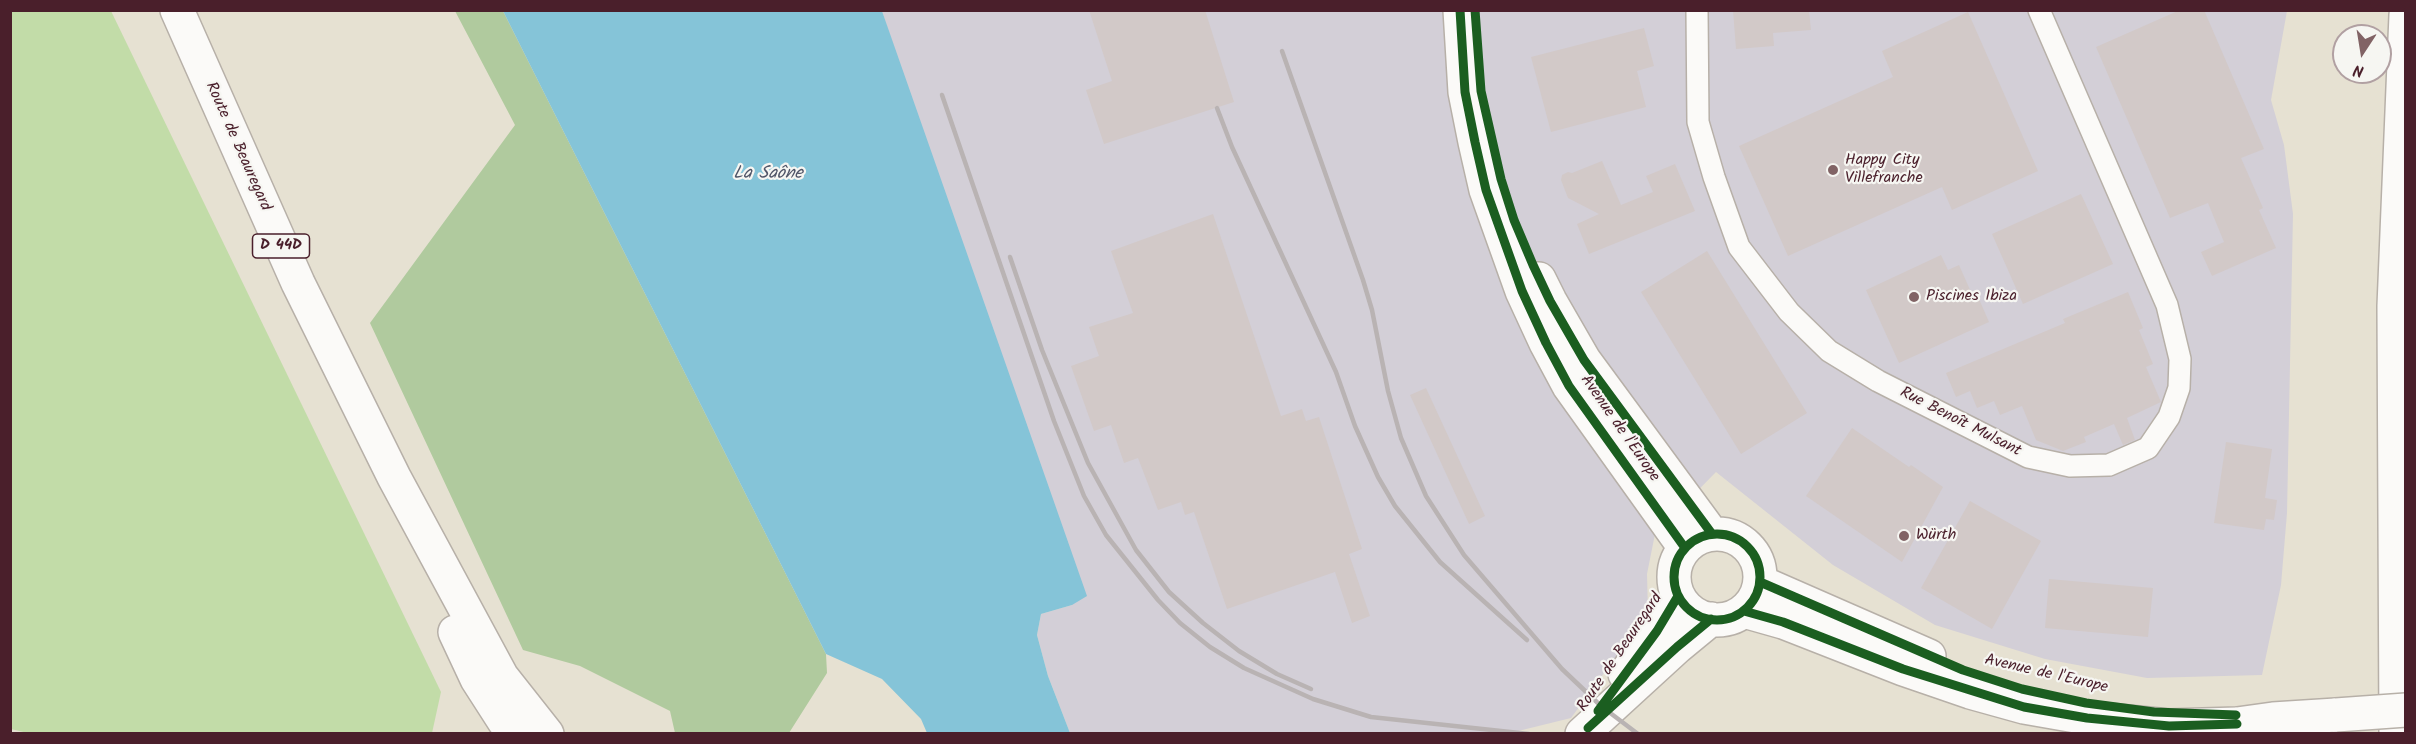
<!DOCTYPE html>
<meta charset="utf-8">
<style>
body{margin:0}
#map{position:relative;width:2416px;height:744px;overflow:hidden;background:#e6e1d2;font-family:Kalam,sans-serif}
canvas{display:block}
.frame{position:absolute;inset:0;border:12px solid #4a1f2b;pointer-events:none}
.north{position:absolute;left:2332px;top:24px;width:60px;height:60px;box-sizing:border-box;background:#f6f6f2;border:2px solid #b1a0a2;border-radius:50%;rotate:192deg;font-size:16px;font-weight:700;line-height:24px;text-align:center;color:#4a1f2b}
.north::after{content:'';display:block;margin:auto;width:21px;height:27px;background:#816365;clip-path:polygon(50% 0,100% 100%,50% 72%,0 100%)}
</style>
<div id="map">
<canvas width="2416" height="744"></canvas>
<div class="frame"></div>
<div class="north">N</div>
</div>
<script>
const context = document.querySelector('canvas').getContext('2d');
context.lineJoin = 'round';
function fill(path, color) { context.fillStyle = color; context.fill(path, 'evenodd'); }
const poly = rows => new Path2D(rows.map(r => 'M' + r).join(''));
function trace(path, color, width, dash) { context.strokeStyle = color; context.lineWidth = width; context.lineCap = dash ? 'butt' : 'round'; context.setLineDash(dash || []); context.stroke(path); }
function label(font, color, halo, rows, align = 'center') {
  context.font = font + ' Kalam,sans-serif'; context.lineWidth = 4.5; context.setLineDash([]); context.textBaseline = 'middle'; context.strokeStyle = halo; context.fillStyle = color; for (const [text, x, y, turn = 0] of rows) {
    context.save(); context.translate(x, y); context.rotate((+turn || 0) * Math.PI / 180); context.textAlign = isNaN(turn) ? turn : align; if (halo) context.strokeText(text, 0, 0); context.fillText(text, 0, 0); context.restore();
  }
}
fill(poly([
 [882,11,2287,11,2271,100,2284,145,2293,214,2287,513,2281,585,2262,675,2147,678,2045,659,1935,625,1833,565,1716,472,1655,534,1647,574,1648,613,1571,718,1506,734,1070,733,1048,676,1037,635,1041,614,1072,605]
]), '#d3cfd7');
fill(poly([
 [10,11,111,11,441,692,432,733,32,734,11,729]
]), '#c2dca8');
fill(poly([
 [455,11,503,11,826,654,827,673,789,733,675,733,670,711,580,666,523,650,370,323,515,125]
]), '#b0ca9e');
fill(poly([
 [503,11,882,11,1087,596,1072,605,1041,614,1037,635,1048,676,1070,733,927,733,921,719,882,679,826,654]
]), '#85c4d8');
fill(poly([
 [1089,10,1205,10,1234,102,1104,144,1086,90,1112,81],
 [1733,10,1809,10,1811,30,1773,33,1774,46,1736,49],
 [2180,10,2204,10,2264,149,2241,158,2263,208,2259,210,2276,248,2212,276,2201,252,2224,242,2208,203,2170,218,2096,47],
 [1968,12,2038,171,1952,210,1942,187,1788,256,1739,146,1893,77,1882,51],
 [1644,28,1654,66,1637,71,1646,107,1551,132,1531,57],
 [1602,161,1621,205,1653,192,1646,176,1675,164,1695,211,1589,254,1577,224,1599,214,1568,198,1561,180,1562,175,1568,172,1572,173],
 [2081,194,2113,264,2023,304,1992,234],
 [1213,214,1281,416,1302,409,1306,421,1319,417,1362,549,1349,554,1370,616,1352,623,1335,572,1227,609,1194,512,1185,515,1181,502,1158,510,1138,458,1124,463,1111,425,1094,431,1071,366,1099,356,1089,327,1133,313,1111,251],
 [1707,251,1807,413,1741,454,1641,292],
 [1941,255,1948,270,1959,265,1975,301,1979,299,1989,322,1899,363,1866,290],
 [2128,292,2143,328,2139,330,2153,364,2146,367,2161,402,2127,418,2135,440,2123,445,2114,424,2084,437,2086,442,2063,451,2036,440,2022,406,2000,415,1994,401,1977,408,1970,391,1956,397,1946,373,2065,323,2063,319],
 [1426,388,1485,516,1469,524,1410,395],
 [1852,428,1909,467,1911,465,1943,487,1902,562,1806,496],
 [2226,442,2272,449,2265,498,2277,500,2274,520,2266,519,2264,530,2214,523],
 [1970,501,2041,541,1992,629,1921,588],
 [2049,579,2153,588,2148,637,2045,628]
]), '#d2c9c8');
const minor = poly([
 [1697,10,1698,122,1714,177,1739,247,1789,312,1829,351,1878,381,2028,457,2070,466,2109,465,2148,448,2169,417,2179,388,2180,359,2167,305,2039,10]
]);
const primary = poly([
 [177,10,298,283,394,477,502,677,547,734],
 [1460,10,1465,92,1475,142,1486,190,1522,291,1546,343,1569,386,1685,548],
 [1539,279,1550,301,1584,360,1712,534],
 '1674 577a43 43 0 1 1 86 0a43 43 0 1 1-86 0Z',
 [1760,582,1929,656],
 [1744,611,1783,622,1903,669,1970,692,2024,707,2087,718,2169,726,2237,724,2273,719,2336,715],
 [455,632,477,679,504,721,516,734],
 [1625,674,1657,631,1678,596],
 [1582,734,1677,647,1711,619]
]);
const motorway = poly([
 [2396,734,2394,306,2406,15]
]);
trace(minor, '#b7b0a8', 24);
trace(primary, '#b7b0a8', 36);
trace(motorway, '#b7b0a8', 36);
trace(minor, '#fbfaf8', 21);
trace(primary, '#fbfaf8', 33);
trace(motorway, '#fbfaf8', 33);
trace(poly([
 [1282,51,1363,280,1372,310,1388,391,1401,438,1426,496,1464,555,1562,669,1601,706,1638,734],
 [942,95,1054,421,1084,496,1106,535,1158,600,1180,623,1210,647,1244,668,1313,699,1371,717,1529,734],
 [1217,108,1232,147,1336,372,1355,426,1378,477,1395,506,1440,562,1527,640],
 [1010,257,1042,350,1088,463,1136,550,1169,592,1203,623,1239,651,1277,674,1311,689]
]), '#b9b3b3', 4.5);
const primaryBridge = poly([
 [2336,715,2406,710]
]);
trace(primaryBridge, '#b7b0a8', 36, []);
trace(primaryBridge, '#fbfaf8', 33);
trace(poly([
 [1460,10,1465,92,1475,142,1486,190,1522,291,1546,343,1569,386,1685,548],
 [1475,10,1481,91,1501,179,1514,220,1533,265,1550,301,1584,360,1712,534],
 '1674 577a43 43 0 1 1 86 0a43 43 0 1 1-86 0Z',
 [1760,582,1963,670,2022,689,2086,703,2154,712,2236,715],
 [1744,611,1783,622,1903,669,2024,707,2087,718,2169,726,2237,724],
 [1598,711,1657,631,1678,596],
 [1588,728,1677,647,1711,619]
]), '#1b5e20', 9);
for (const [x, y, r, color] of [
 [1833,170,6,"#816365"],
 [1914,297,6,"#816365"],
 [1904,536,6,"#816365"]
]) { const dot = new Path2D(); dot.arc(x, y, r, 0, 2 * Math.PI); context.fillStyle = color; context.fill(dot); trace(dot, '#f6f6f2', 2); }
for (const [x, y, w] of [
 [281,246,57]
]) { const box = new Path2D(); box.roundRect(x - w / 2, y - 12, w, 24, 4.5); context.fillStyle = '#f6f6f2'; context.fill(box); trace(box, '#4a1f2b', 1.5); }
label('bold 15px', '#4a1f2b', null, [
 ["D 44D",281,246]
]);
label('16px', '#4a1f2b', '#f6f6f2', [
 ["Route de Beauregard",237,147,66],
 ["Rue Benoît Mulsant",1960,423,27],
 ["Avenue de l'Europe",1619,429,55],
 ["Route de Beauregard",1621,653,-56],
 ["Avenue de l'Europe",2046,675,13]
]);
label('16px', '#4a1f2b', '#f6f6f2', [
 ["Happy City",1845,161],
 ["Villefranche",1845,179],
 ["Piscines Ibiza",1926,297],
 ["Würth",1916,536]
], 'left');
label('italic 18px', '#505568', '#f6f6f2', [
 ["La Saône",768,175]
]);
</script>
